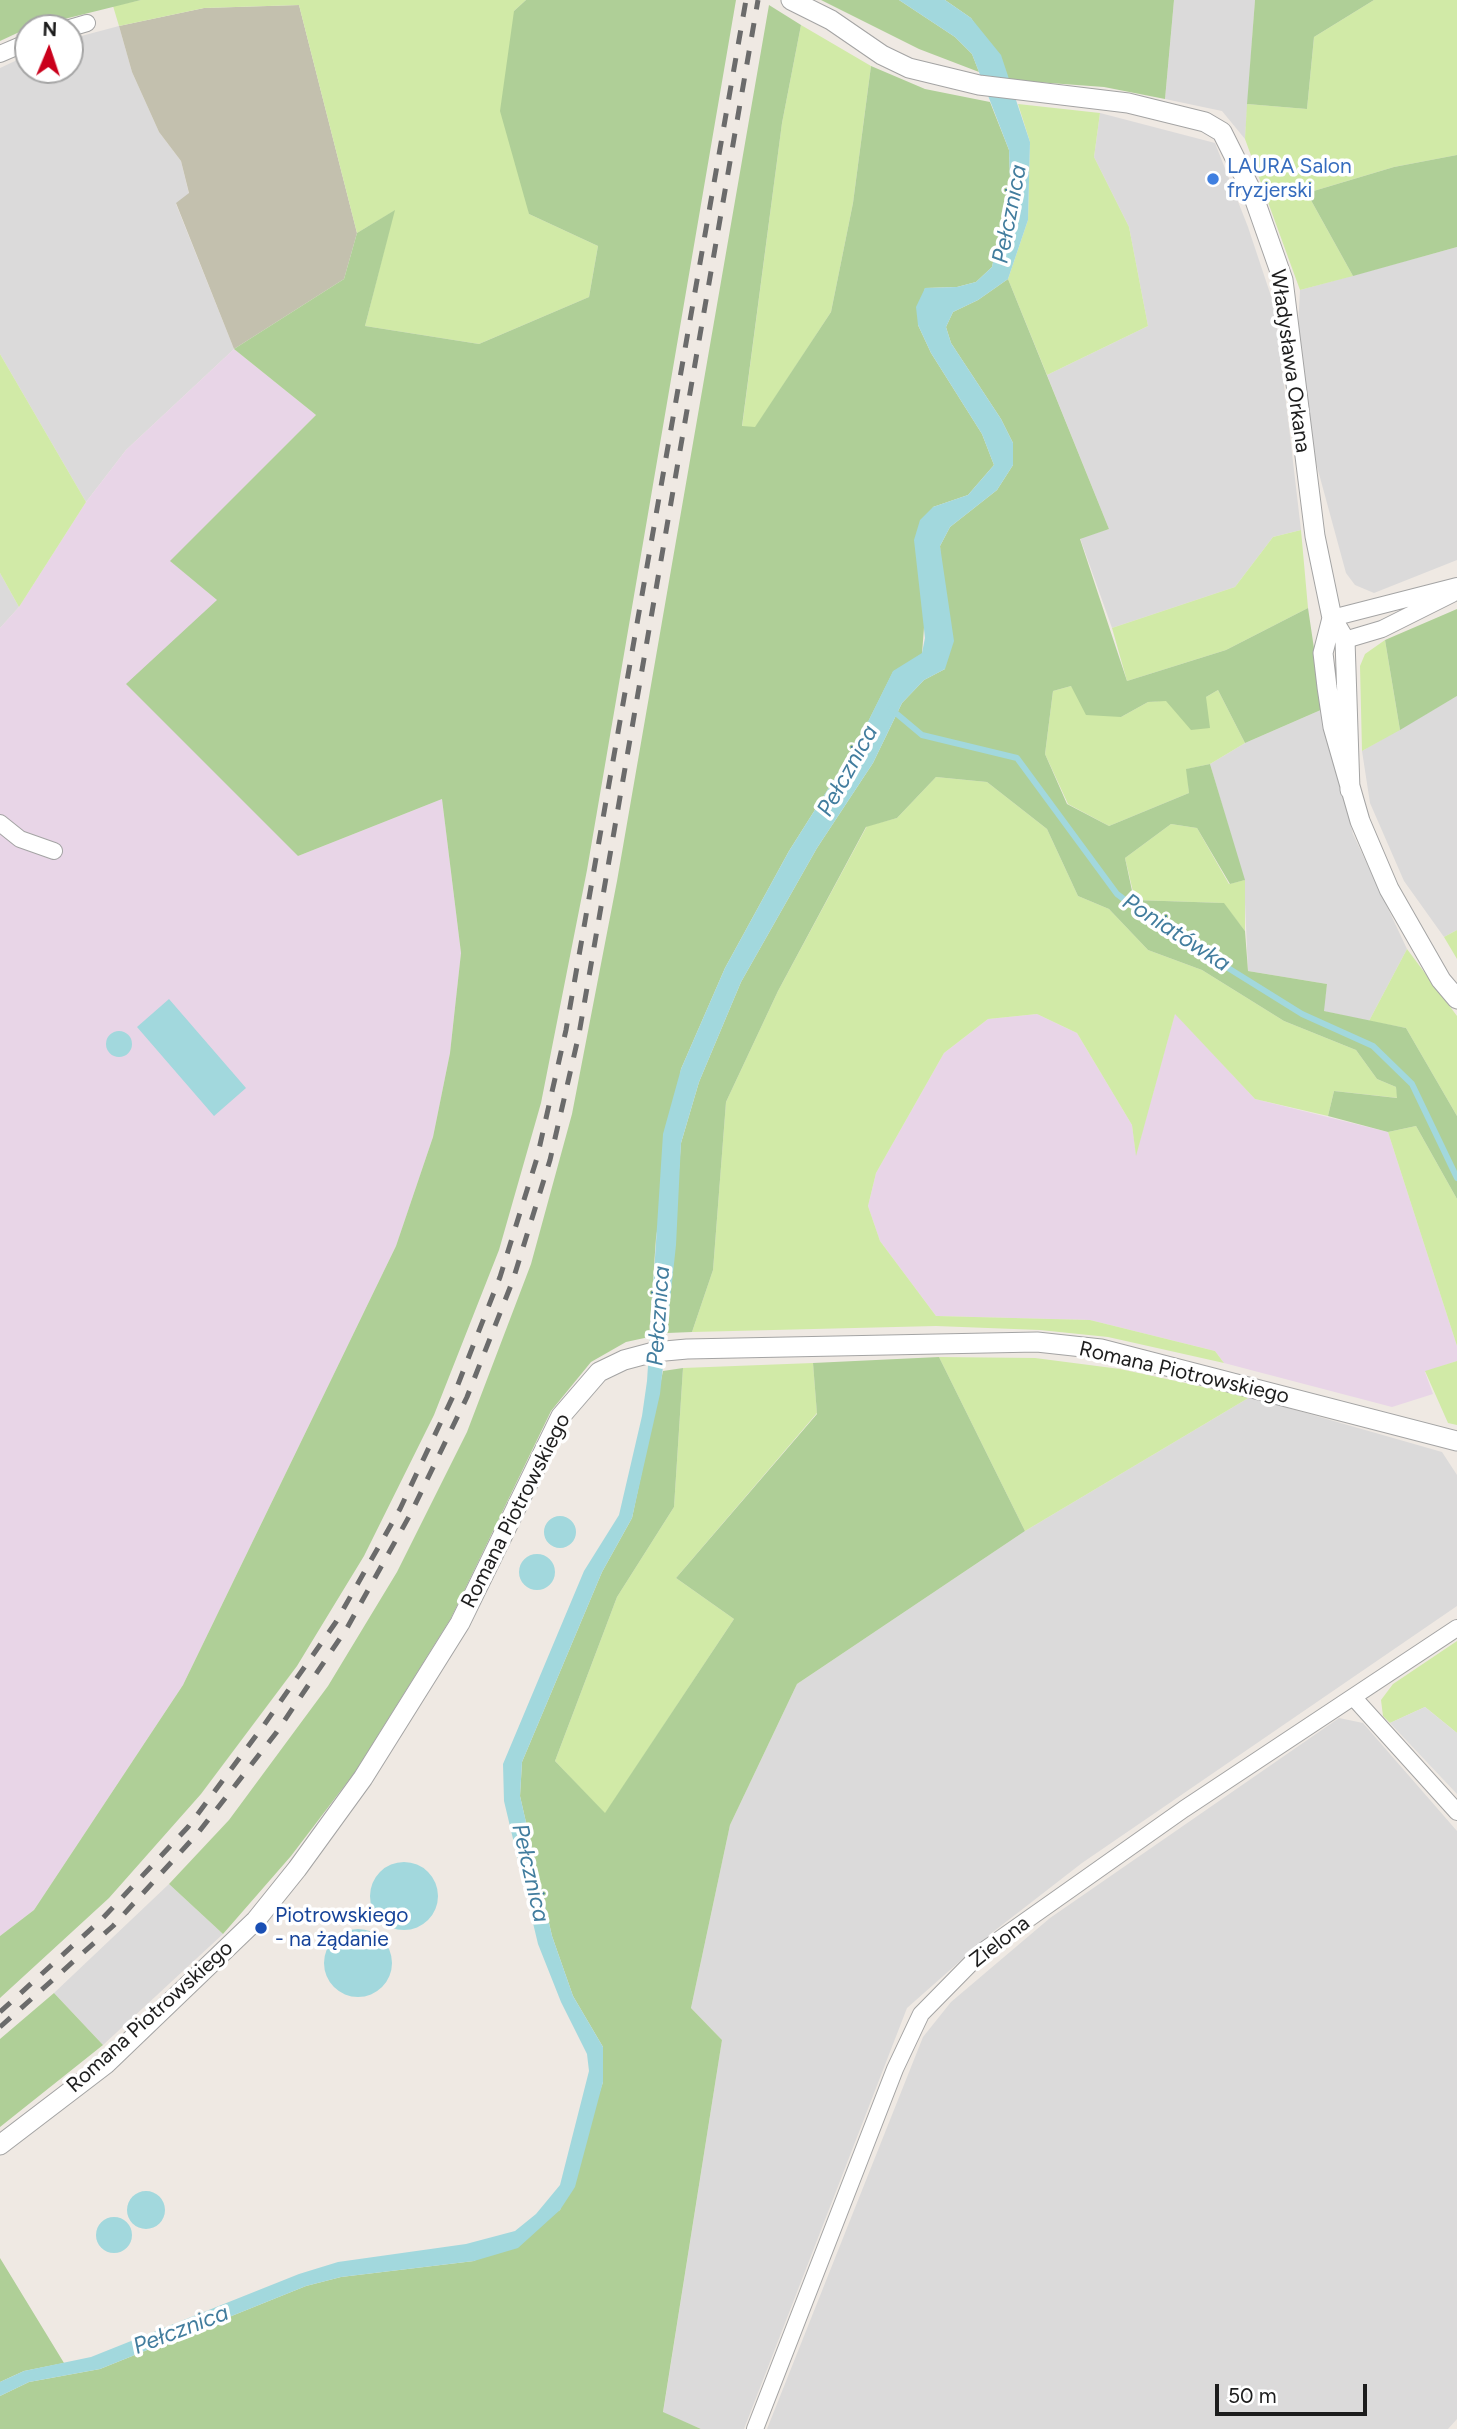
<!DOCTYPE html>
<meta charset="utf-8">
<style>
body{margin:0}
#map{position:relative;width:1457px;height:2429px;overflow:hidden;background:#efe9e3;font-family:Figtree,sans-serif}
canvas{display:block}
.north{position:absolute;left:14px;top:14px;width:70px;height:70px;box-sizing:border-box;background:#fff;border:2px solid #a5a5a5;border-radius:50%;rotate:2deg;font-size:19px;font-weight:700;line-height:28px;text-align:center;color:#1d1d1d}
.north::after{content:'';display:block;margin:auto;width:24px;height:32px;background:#ca001b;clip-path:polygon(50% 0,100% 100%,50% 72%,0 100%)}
.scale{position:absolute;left:1215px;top:2384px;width:152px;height:32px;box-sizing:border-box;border:4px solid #1d1d1d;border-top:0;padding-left:9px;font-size:21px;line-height:24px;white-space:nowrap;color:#1d1d1d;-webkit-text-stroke:5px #fff;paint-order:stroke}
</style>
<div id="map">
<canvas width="1457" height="2429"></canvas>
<div class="north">N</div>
<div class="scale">50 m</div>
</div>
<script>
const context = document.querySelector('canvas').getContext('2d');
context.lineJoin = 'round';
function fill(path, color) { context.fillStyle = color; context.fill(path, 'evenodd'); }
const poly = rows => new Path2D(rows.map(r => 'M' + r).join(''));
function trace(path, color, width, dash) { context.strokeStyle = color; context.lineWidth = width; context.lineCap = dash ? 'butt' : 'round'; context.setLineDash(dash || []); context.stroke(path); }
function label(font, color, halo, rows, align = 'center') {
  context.font = font + ' Figtree,sans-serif'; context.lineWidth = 7; context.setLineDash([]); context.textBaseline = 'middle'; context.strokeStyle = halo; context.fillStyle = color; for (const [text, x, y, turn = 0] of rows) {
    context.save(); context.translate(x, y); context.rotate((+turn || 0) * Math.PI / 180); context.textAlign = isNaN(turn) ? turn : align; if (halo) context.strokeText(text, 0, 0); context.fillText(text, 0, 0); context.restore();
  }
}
fill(poly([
 [1174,0,1255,0,1245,139,1222,111,1165,99],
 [119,26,132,72,159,132,181,161,189,194,176,204,234,349,126,450,86,502,0,354,0,68,28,55,28,70,70,70,70,39],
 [1100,113,1215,143,1248,227,1275,308,1301,530,1273,537,1235,587,1112,628,1080,538,1109,529,1047,375,1148,326,1129,227,1094,157],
 [1457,247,1457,560,1374,593,1355,585,1346,573,1312,448,1297,348,1300,290],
 [0,573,19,607,0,628],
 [1457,696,1457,930,1444,937,1404,881,1370,803,1362,751],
 [1323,709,1353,834,1407,949,1369,1021,1323,1011,1327,984,1248,971,1244,880,1210,764,1245,743],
 [1250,1397,1442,1452,1457,1475,1457,1606,1082,1863,993,1932,907,2008,744,2429,701,2429,663,2413,722,2040,691,2008,730,1825,797,1684,1025,1531],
 [1339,1718,1363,1723,1457,1831,1457,2419,1448,2429,767,2429,923,2037,951,2002,1050,1918],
 [169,1884,223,1934,103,2045,54,1993]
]), '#dbdada');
fill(poly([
 [234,349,316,415,171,561,217,600,298,856,442,799,461,953,450,1053,433,1137,396,1246,183,1685,34,1910,0,1936,0,628,19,607,86,502,126,450],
 [1175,1013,1255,1099,1388,1132,1457,1346,1457,1361,1425,1372,1433,1394,1392,1407,1224,1363,1215,1351,1090,1320,936,1316,880,1241,868,1206,876,1173,944,1053,988,1019,1037,1014,1077,1033,1132,1125,1136,1154]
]), '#e8d5e7');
fill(poly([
 [299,5,357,233,344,279,234,349,176,203,189,193,181,161,159,132,132,72,119,26,204,8]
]), '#c3c0ae');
fill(poly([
 [141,0,526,0,514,11,529,214,598,246,589,297,479,344,365,326,394,211,357,233,299,5,204,8,119,26,113,6],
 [1374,0,1457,0,1457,155,1394,167,1307,193,1353,276,1300,290,1245,139,1247,104,1307,109,1314,37],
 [801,25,871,66,853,203,831,312,755,428,742,427,782,123],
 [1018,104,1100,113,1094,157,1129,227,1148,326,1047,375,1008,279,1028,220,1030,142],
 [0,354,86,502,19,607,0,573],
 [1301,530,1308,608,1226,650,1127,681,1112,628,1235,587,1273,537],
 [1385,640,1400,730,1362,751,1360,666,1365,654],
 [1071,686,1121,717,1148,702,1206,697,1218,690,1245,743,1210,764,1187,769,1189,793,1109,826,1068,804,1045,754,1053,691],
 [936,777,987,782,1047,829,1078,896,1109,909,1148,950,1202,970,1284,1021,1356,1050,1377,1079,1396,1087,1398,1098,1334,1091,1328,1116,1255,1099,1175,1014,1136,1156,1132,1125,1077,1033,1037,1014,988,1019,944,1053,876,1173,868,1206,880,1241,936,1316,1090,1320,1215,1351,1224,1363,1108,1337,1040,1330,936,1326,692,1332,713,1270,726,1102,778,991,867,826,897,818],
 [1171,824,1197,828,1229,884,1245,880,1245,931,1223,903,1135,900,1125,858],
 [1457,930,1457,959,1444,937],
 [1407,949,1457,1016,1457,1116,1406,1028,1369,1021],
 [1416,1126,1457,1199,1457,1346,1388,1132],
 [939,1357,1035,1358,1120,1369,1250,1397,1025,1531],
 [1457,1361,1457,1425,1448,1423,1425,1371],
 [813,1363,817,1413,676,1578,734,1619,605,1814,555,1761,617,1597,674,1507,683,1368],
 [1457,1641,1457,1733,1425,1707,1390,1723,1383,1716,1381,1700,1393,1684]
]), '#d1eaa7');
fill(poly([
 [0,0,141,0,28,28,0,41],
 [526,0,736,0,587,870,541,1103,499,1250,434,1415,364,1556,297,1666,201,1794,109,1898,0,1998,0,1936,34,1910,183,1685,396,1246,433,1137,450,1053,461,953,442,799,298,856,126,684,217,600,170,561,316,415,234,349,344,279,357,233,395,210,365,326,479,344,589,297,598,246,529,214,500,111,514,11],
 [821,0,899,0,955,37,972,54,979,72,919,49],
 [945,0,1174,0,1165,99,1104,87,1009,80,971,18],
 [1255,0,1374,0,1314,37,1307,109,1247,104],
 [769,5,801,25,782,123,742,426,755,427,831,312,853,203,871,66,925,89,990,102,1009,150,1010,179,992,267,976,282,957,287,925,288,918,325,931,353,982,434,994,465,968,495,933,507,922,654,893,672,859,740,789,851,725,968,681,1069,656,1238,649,1337,626,1342,591,1362,551,1411,451,1618,355,1772,291,1856,223,1934,169,1884,229,1820,328,1686,397,1572,467,1432,531,1264,572,1114,617,881],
 [1457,155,1457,247,1353,276,1307,193,1394,167],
 [1008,279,1109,529,1080,539,1127,681,1226,650,1308,608,1323,709,1245,743,1218,690,1206,697,1210,728,1191,730,1166,701,1148,702,1121,717,1086,715,1071,686,1053,691,1045,754,1067,804,1109,826,1189,793,1186,769,1210,764,1245,880,1230,884,1197,828,1171,824,1125,858,1134,900,1224,903,1245,931,1248,971,1327,984,1324,1011,1406,1028,1457,1116,1457,1199,1416,1126,1388,1132,1328,1116,1334,1091,1397,1098,1396,1087,1377,1079,1356,1050,1284,1021,1202,970,1148,950,1109,909,1078,896,1047,829,987,782,936,777,897,818,866,827,778,991,726,1102,713,1270,692,1332,667,1333,681,1143,699,1082,741,982,817,848,873,763,902,703,924,680,945,669,940,546,950,527,997,490,1013,465,1013,443,1001,419,951,343,946,327,953,312,978,300],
 [1457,609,1457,696,1400,730,1385,640],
 [939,1357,1025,1531,797,1684,730,1825,691,2008,722,2040,663,2412,701,2429,0,2429,0,2396,29,2382,100,2369,306,2286,341,2277,474,2261,560,2210,603,2082,603,2047,573,1996,552,1936,520,1796,522,1762,602,1572,632,1518,663,1371,683,1368,674,1507,617,1597,555,1761,605,1813,734,1619,676,1578,817,1414,813,1363],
 [54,1993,103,2045,0,2127,0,2039],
 [0,2258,64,2363,24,2371,0,2382]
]), '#afcf97');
fill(poly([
 [1425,1707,1457,1733,1457,1794,1390,1723]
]), '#ddd');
fill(poly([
 [899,0,945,0,971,18,1001,55,1030,142,1028,220,1008,279,978,300,953,312,946,327,951,343,1001,419,1013,443,1013,465,997,490,950,527,940,546,954,641,945,669,924,680,902,703,873,763,817,848,741,982,699,1082,681,1143,676,1245,660,1394,632,1518,602,1572,522,1762,520,1796,552,1936,573,1996,603,2047,603,2082,575,2187,560,2210,518,2248,474,2261,341,2277,306,2286,100,2369,29,2382,0,2396,0,2382,24,2371,91,2357,299,2274,338,2262,466,2244,515,2231,536,2214,560,2185,589,2071,587,2054,561,2002,538,1944,504,1801,503,1764,584,1571,619,1515,642,1416,647,1381,663,1134,681,1069,725,968,789,851,859,740,893,671,922,653,925,638,914,540,920,520,933,507,968,495,994,465,982,434,931,353,918,325,916,307,925,288,957,287,976,282,992,267,1010,179,1009,150,972,54,955,37],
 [169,999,246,1088,214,1116,137,1027],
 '106 1044a13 13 0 1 1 26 0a13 13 0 1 1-26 0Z',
 '544 1532a16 16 0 1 1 32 0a16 16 0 1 1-32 0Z',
 '519 1572a18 18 0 1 1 36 0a18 18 0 1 1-36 0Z',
 '370 1896a34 34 0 1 1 68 0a34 34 0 1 1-68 0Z',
 '324 1963a34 34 0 1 1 68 0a34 34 0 1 1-68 0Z',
 '127 2210a19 19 0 1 1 38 0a19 19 0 1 1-38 0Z',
 '96 2235a18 18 0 1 1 36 0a18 18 0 1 1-36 0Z'
]), '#a2d8dd');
trace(poly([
 [891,709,922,735,1017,758,1117,894,1159,925,1302,1014,1373,1046,1412,1084,1457,1178]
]), '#a2d8dd', 6);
const minor = poly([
 [70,28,87,23],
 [0,54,28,42],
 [1332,618,1457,586],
 [1345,640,1382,629,1452,594],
 [0,823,20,839,54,851],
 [1354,1698,1457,1812],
 [755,2429,895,2069,921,2014,983,1951,1184,1809,1457,1628]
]);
const tertiary = poly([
 [791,0,831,20,882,55,909,68,979,85,1128,103,1205,122,1222,132,1252,192,1283,280,1315,536,1332,618,1345,640,1350,790],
 [1332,618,1323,653,1327,687,1333,727,1360,821,1389,889,1441,980,1457,999],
 [0,2145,106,2064,256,1920,297,1869,363,1778,460,1623,561,1416,599,1372,624,1360,654,1352,687,1349,1037,1342,1101,1349,1457,1441]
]);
trace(minor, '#a4a4a4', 18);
trace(tertiary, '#a4a4a4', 21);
trace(minor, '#fff', 16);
trace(tertiary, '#fff', 19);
trace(poly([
 [0,2012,102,1919,188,1827,264,1725,336,1622,400,1509,455,1392,500,1277,537,1158,566,1030,746,0],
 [0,2027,113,1926,198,1833,276,1733,347,1628,411,1513,467,1397,513,1280,550,1160,579,1034,758,0]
]), '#6b6b6b', 5, [14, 14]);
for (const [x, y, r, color] of [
 [1213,179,7,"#3f7fe0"],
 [261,1928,7,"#1a4fb4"]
]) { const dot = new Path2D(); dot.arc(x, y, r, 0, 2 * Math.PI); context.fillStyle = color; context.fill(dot); trace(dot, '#fff', 2.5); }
label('21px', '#366cbe', '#fff', [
 ["LAURA Salon",1227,167],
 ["fryzjerski",1227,191]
], 'left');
label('21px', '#1d1d1d', '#fff', [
 ["Władysława Orkana",1290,361,82],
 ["Romana Piotrowskiego",1184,1373,13],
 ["Romana Piotrowskiego",516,1511,-63],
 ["Zielona",1000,1942,-38],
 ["Romana Piotrowskiego",150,2017,-42]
]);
label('21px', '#164399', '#fff', [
 ["Piotrowskiego",275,1916],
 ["- na żądanie",275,1940]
], 'left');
label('italic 23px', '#427d9e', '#fff', [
 ["Pełcznica",1010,214,-79],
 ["Pełcznica",848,771,-61],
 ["Poniatówka",1176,933,33],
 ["Pełcznica",659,1316,-86],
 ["Pełcznica",530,1873,77],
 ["Pełcznica",181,2330,-21]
]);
</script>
